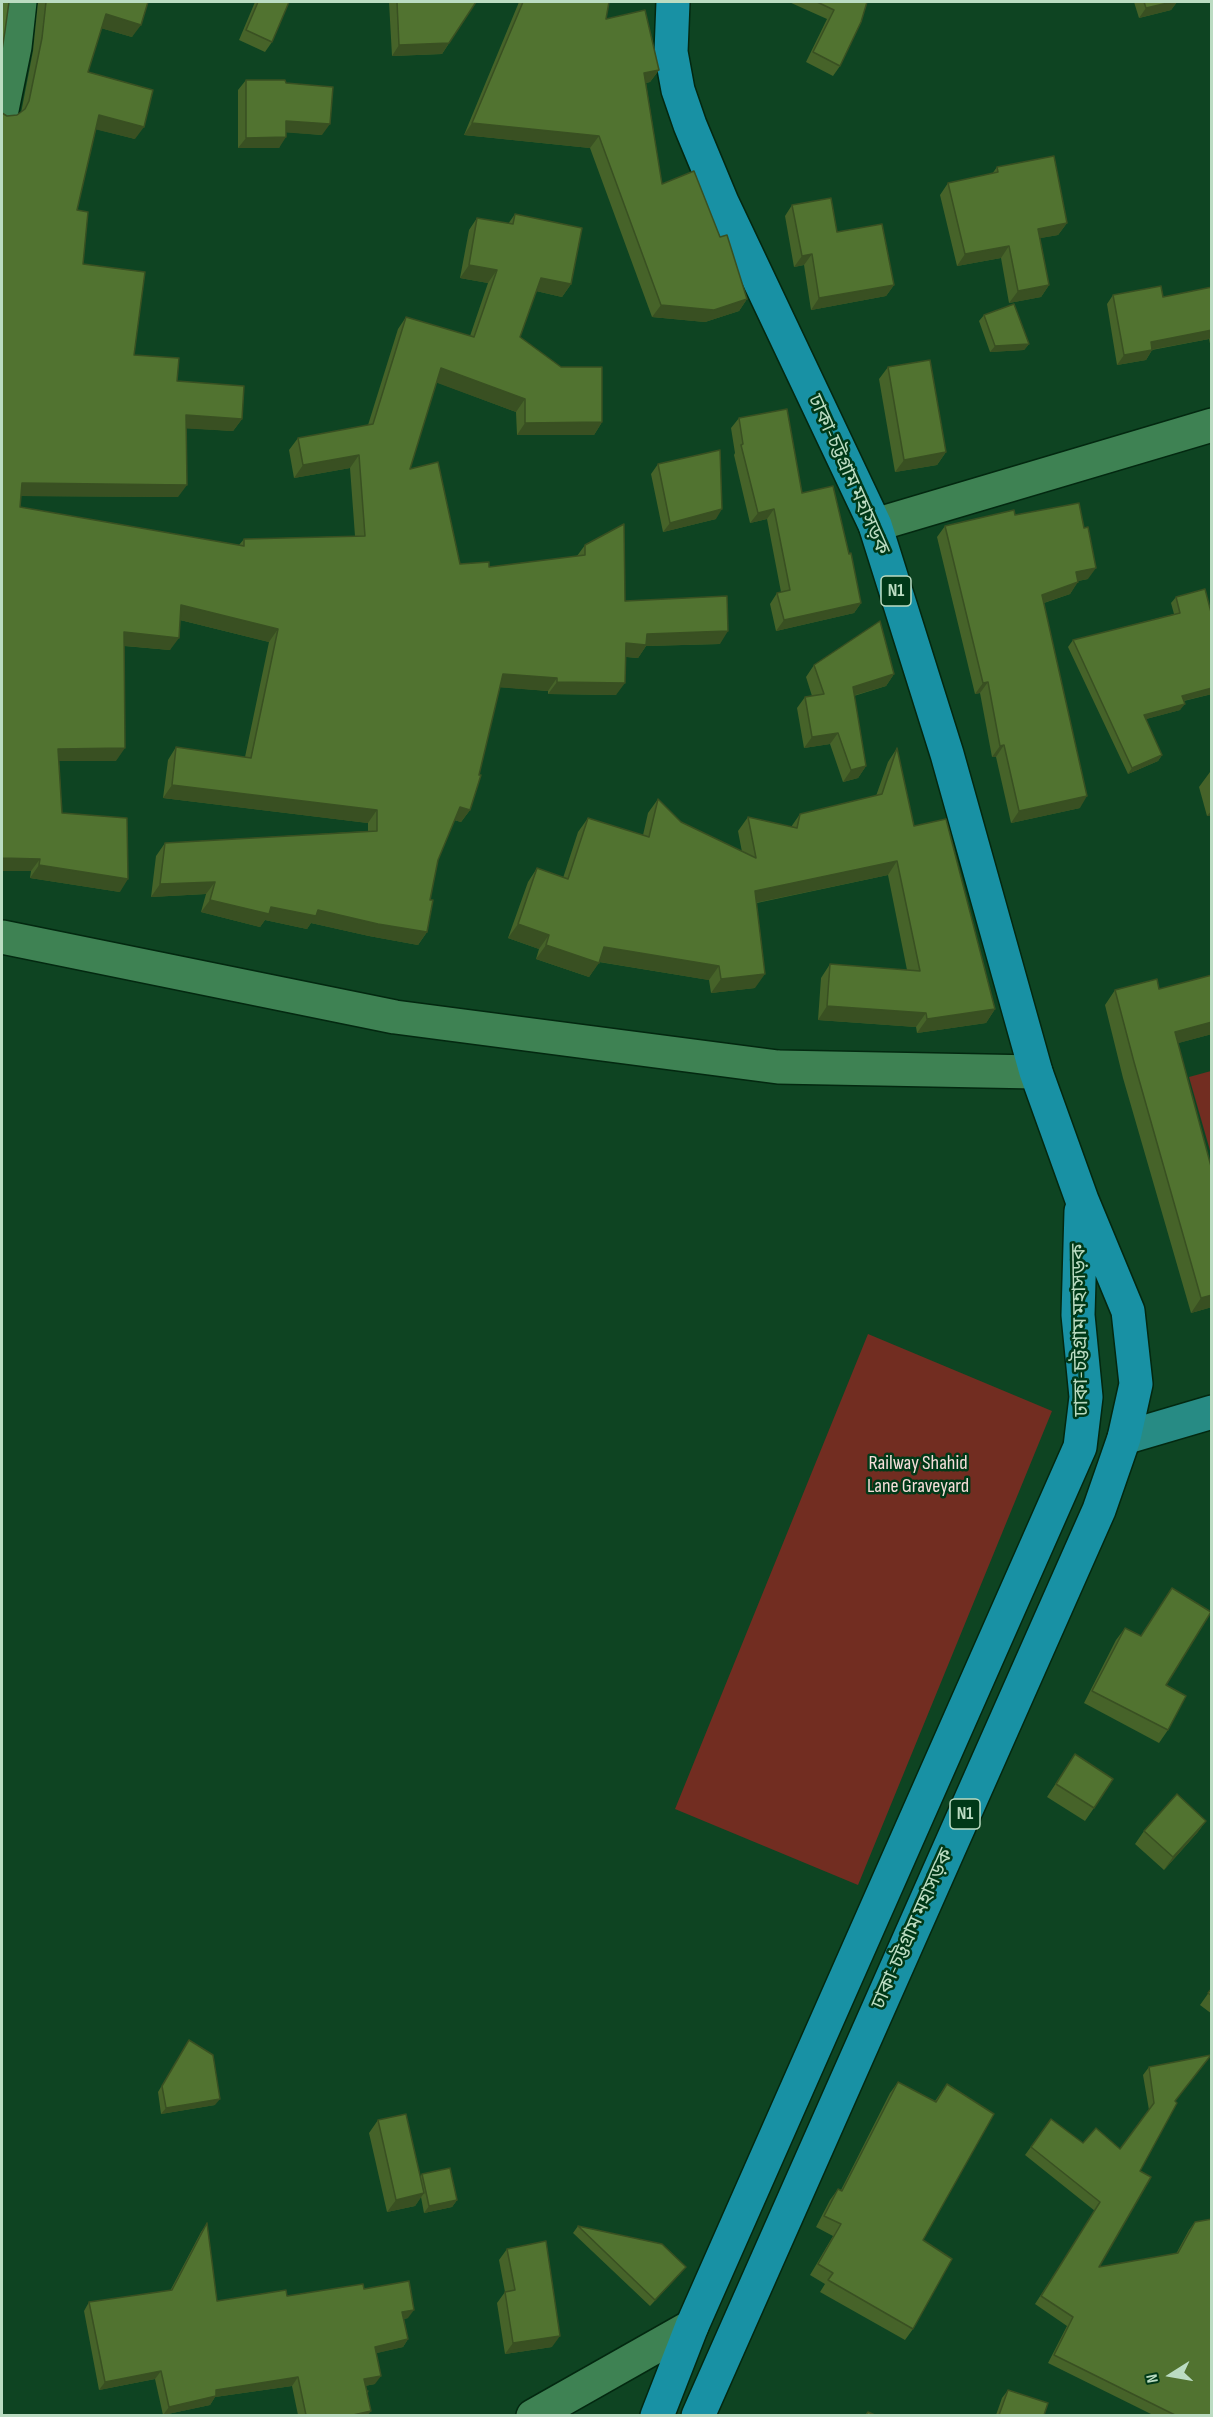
<!DOCTYPE html>
<meta charset="utf-8">
<style>
body{margin:0}
#map{position:relative;width:1213px;height:2417px;overflow:hidden;background:#0e4422;font-family:"Sofia Sans Condensed",sans-serif}
canvas{display:block}
.frame{position:absolute;inset:0;border:3px solid #bbdcc2;pointer-events:none}
.north{position:absolute;left:1141px;top:2345px;width:60px;height:60px;-webkit-text-stroke:4px #003918;paint-order:stroke;rotate:259deg;font-size:16px;font-weight:700;line-height:24px;text-align:center;color:#bbdcc2}
.north::after{content:'';display:block;margin:auto;width:21px;height:27px;background:#bbdcc2;clip-path:polygon(50% 0,100% 100%,50% 72%,0 100%)}
</style>
<div id="map">
<canvas width="1213" height="2417"></canvas>
<div class="frame"></div>
<div class="north">N</div>
</div>
<script>
const context = document.querySelector('canvas').getContext('2d');
context.lineJoin = 'round';
function fill(path, color) { context.fillStyle = color; context.fill(path, 'evenodd'); }
const poly = rows => new Path2D(rows.map(r => 'M' + r).join(''));
function trace(path, color, width, dash) { context.strokeStyle = color; context.lineWidth = width; context.lineCap = dash ? 'butt' : 'round'; context.setLineDash(dash || []); context.stroke(path); }
function label(font, color, halo, rows, align = 'center') {
  context.font = font + ' "Sofia Sans Condensed","Noto Sans Bengali",sans-serif'; context.lineWidth = 5; context.setLineDash([]); context.textBaseline = 'middle'; context.strokeStyle = halo; context.fillStyle = color; for (const [text, x, y, turn = 0] of rows) {
    context.save(); context.translate(x, y); context.rotate((+turn || 0) * Math.PI / 180); context.textAlign = isNaN(turn) ? turn : align; if (halo) context.strokeText(text, 0, 0); context.fillText(text, 0, 0); context.restore();
  }
}
fill(poly([
 [1211,1071,1212,1071,1211,1154,1189,1077],
 [868,1334,1052,1411,858,1885,675,1809]
]), '#722d21');
const minor = poly([
 [2,110,15,47,20,2],
 [875,525,1212,425],
 [2,937,395,1017,778,1067,1036,1072],
 [533,2416,692,2326]
]);
const major = poly([
 [1124,1438,1212,1412]
]);
const highway = poly([
 [673,2,671,52,678,90,690,125,722,202,875,525,947,754,1036,1072,1082,1200,1128,1311,1136,1384,1124,1438,1099,1510,698,2416],
 [657,2416,692,2326,1080,1447,1086,1397,1078,1315,1081,1211]
]);
trace(minor, '#032810', 36);
trace(major, '#032810', 36);
trace(highway, '#032810', 36);
trace(minor, '#3e8253', 33);
trace(major, '#278b84', 33);
trace(highway, '#1891a4', 33);
fill(poly([
 [38,2,148,2,132,37,101,28,88,72,135,139,96,129,77,210,83,264,134,355,177,381,242,419,233,431,186,428,178,497,21,496,20,507,239,545,244,539,355,536,350,468,294,478,289,450,298,438,368,425,398,329,406,317,470,336,488,283,460,278,469,230,477,218,508,224,515,214,571,284,562,297,536,291,520,337,602,422,594,435,517,435,516,412,436,382,410,469,460,564,489,567,577,556,585,545,625,601,720,644,646,646,638,658,626,657,616,695,548,694,548,691,500,687,470,810,461,822,454,820,438,860,430,900,427,932,418,945,369,936,311,923,307,929,265,920,260,927,201,912,206,894,151,897,156,856,165,843,368,831,368,823,163,798,168,760,176,747,245,757,269,642,180,620,170,650,124,646,116,761,59,761,62,813,120,892,30,878,31,871,7,116,17,115,21,113,33,51],
 [255,2,289,2,272,42,265,52,239,40],
 [389,2,476,2,442,54,392,56],
 [519,2,609,2,606,19,659,70,650,82,646,83,662,184,720,237,747,299,739,311,705,322,652,317,590,148,464,135],
 [789,2,867,2,840,66,833,76,806,62,827,19],
 [1134,2,1177,2,1171,10,1139,18],
 [246,80,286,83,322,135,286,132,279,148,238,148,238,90],
 [997,167,1067,223,1058,235,1040,238,1049,285,1041,297,1009,303,1001,258,957,266,940,195,948,183,992,174],
 [792,205,837,232,894,285,886,296,811,310,804,265,794,267,785,216],
 [1212,287,1212,353,1209,339,1152,350,1146,360,1117,365,1107,304,1113,295,1163,297],
 [984,315,1029,344,1024,350,990,352,979,321],
 [888,367,946,452,937,465,895,472,879,379],
 [739,418,802,493,861,603,854,613,776,631,770,604,777,593,781,592,767,519,750,523,734,455,735,453,731,428],
 [658,464,716,519,663,532,651,474],
 [945,526,1088,579,1078,581,1070,594,1044,603,1080,808,1011,823,996,757,992,757,980,693,975,694,937,537],
 [1176,597,1212,616,1212,694,1184,701,1180,710,1146,719,1162,755,1158,761,1128,774,1068,647,1073,640,1174,614,1171,603],
 [814,665,894,674,886,686,854,696,866,766,858,778,843,782,830,744,804,748,797,708,805,697,812,696,806,677],
 [897,748,914,826,995,1009,986,1023,917,1033,916,1027,818,1020,821,978,830,964,907,970,888,875,757,903,755,988,711,993,709,980,599,962,589,977,536,959,539,949,508,938,528,882,537,868,563,878,578,832,588,818,643,835,648,813,658,799,681,822,742,852,738,831,748,817,791,827,800,814,876,796,888,762],
 [1210,772,1212,772,1212,815,1207,816,1199,787],
 [1212,975,1212,1034,1178,1043,1212,1170,1212,1307,1191,1313,1123,1078,1105,1005,1115,990,1159,989],
 [1172,1588,1166,1685,1168,1730,1159,1743,1084,1703,1116,1640,1125,1628,1141,1636],
 [1075,1754,1094,1808,1085,1821,1047,1797],
 [1206,1821,1197,1833,1164,1870,1135,1844,1144,1831],
 [1212,1988,1212,2014,1200,2005],
 [189,2040,215,2105,161,2114,158,2092],
 [1211,2055,1175,2101,1140,2171,1099,2267,1176,2254,1189,2230,1195,2222,1212,2415,1153,2415,1048,2363,1067,2326,1035,2304,1095,2211,1025,2155,1051,2119,1083,2143,1120,2149,1149,2110,1143,2075,1149,2067],
 [898,2082,935,2101,947,2084,923,2240,913,2329,905,2340,820,2292,825,2284,810,2275,833,2236,816,2227,830,2200,838,2189,841,2190,890,2093],
 [378,2120,420,2177,422,2174,457,2200,452,2207,424,2213,421,2197,415,2206,387,2212,369,2133],
 [207,2223,217,2301,287,2296,364,2289,408,2318,404,2319,408,2339,403,2347,376,2353,375,2384,365,2386,367,2393,368,2415,298,2415,292,2386,215,2397,210,2405,163,2415,155,2379,99,2390,84,2311,89,2302,170,2291,201,2232],
 [578,2226,681,2273,650,2306,573,2233],
 [507,2249,552,2347,505,2354,497,2303,505,2292,499,2260],
 [1008,2390,1044,2415,996,2415,1002,2398]
]), '#466329');
fill(poly([
 [1172,2,1177,2,1171,10,1139,18,1146,8],
 [106,14,141,25,132,37,97,27],
 [449,43,442,54,392,56,399,45],
 [659,70,650,82,636,85,644,73],
 [99,115,144,127,135,139,90,128],
 [286,121,330,124,322,135,279,132],
 [472,123,599,136,590,148,464,135],
 [286,137,279,148,238,148,246,138],
 [1067,223,1058,235,1030,240,1038,229],
 [1009,246,1001,258,957,266,965,254],
 [812,254,804,265,794,267,802,256],
 [469,265,497,270,488,283,460,278],
 [541,278,571,284,562,297,532,290],
 [894,285,886,296,811,310,819,298],
 [1049,285,1041,297,1009,303,1018,291],
 [747,299,739,311,705,322,652,317,661,305],
 [1212,330,1212,335,1209,339,1144,351,1151,342],
 [1029,344,1024,350,990,352,995,346],
 [1152,350,1146,360,1117,365,1124,355],
 [441,368,525,399,516,412,432,381],
 [186,415,242,419,233,431,177,428],
 [602,422,594,435,517,435,525,423],
 [946,452,937,465,895,472,904,460],
 [359,455,350,468,294,478,303,465],
 [22,483,187,485,178,497,13,496],
 [722,509,716,519,663,532,670,523],
 [774,509,767,519,750,523,758,513],
 [1096,568,1088,579,1068,583,1076,572],
 [1078,582,1070,594,1034,606,1042,595],
 [861,603,854,613,776,631,784,620],
 [181,605,278,629,269,642,172,618],
 [728,631,720,644,646,646,638,658,617,656,626,643,647,634],
 [124,632,179,638,170,650,115,645],
 [503,674,557,678,548,691,495,687],
 [894,674,886,686,845,698,853,687],
 [557,682,625,683,616,695,548,694],
 [988,682,980,693,975,694,983,683],
 [1212,688,1212,694,1178,702,1182,696],
 [1185,704,1180,710,1139,721,1144,715],
 [838,733,830,744,804,748,812,737],
 [1004,745,996,757,992,757,1000,746],
 [125,748,116,761,49,761,58,749],
 [1162,755,1158,761,1128,774,1132,768],
 [866,766,858,778,843,782,851,770],
 [172,785,377,810,368,823,163,798],
 [1087,796,1080,808,1011,823,1019,811],
 [460,807,470,810,461,822,451,819],
 [1212,810,1212,815,1207,816],
 [2,858,40,859,31,871,2,871],
 [897,861,888,875,745,905,755,891],
 [39,865,128,879,120,892,30,878],
 [215,882,206,894,151,897,160,884],
 [210,900,271,907,318,910,427,932,418,945,369,936,311,923,307,929,265,920,260,927,201,912],
 [518,924,549,935,539,949,508,938],
 [546,945,599,963,589,977,536,959],
 [604,947,719,966,709,980,594,961],
 [765,974,755,988,711,993,721,979],
 [827,1006,926,1013,916,1027,818,1020],
 [995,1009,986,1023,917,1033,927,1019],
 [1212,1022,1212,1034,1164,1047,1175,1032],
 [1212,1295,1212,1307,1191,1313,1201,1298],
 [1206,1821,1197,1833,1164,1870,1173,1857],
 [220,2099,215,2105,161,2114,166,2108],
 [424,2193,415,2206,387,2212,396,2200],
 [457,2200,452,2207,424,2213,429,2206],
 [414,2310,408,2318,396,2320,402,2312],
 [560,2336,552,2347,505,2354,513,2343],
 [408,2339,403,2347,369,2355,375,2347],
 [161,2371,155,2379,99,2390,105,2382],
 [381,2376,375,2384,358,2387,364,2379],
 [298,2377,292,2386,215,2397,210,2405,163,2415,169,2407,216,2390],
 [371,2411,368,2415,353,2415]
]), '#395022');
const building = poly([
 [2,2,9,2,5,31,2,50,2,2],
 [46,2,148,2,141,25,106,14,88,72,153,90,144,127,99,115,77,210,88,212,83,264,145,272,134,355,179,358,177,381,244,386,242,419,186,415,187,485,22,483,20,507,244,546,244,539,365,536,359,455,303,465,298,438,373,424,406,317,474,337,497,270,469,265,477,218,513,224,515,214,582,228,571,284,541,278,520,337,561,367,602,367,602,422,525,423,525,399,441,368,410,469,438,462,460,564,489,562,489,567,585,555,585,545,624,524,625,601,727,596,728,631,647,634,646,645,626,643,625,683,557,682,557,678,503,674,479,775,481,775,470,810,460,807,438,860,430,900,433,900,427,932,378,924,318,910,316,916,271,907,269,914,210,900,215,882,160,884,165,843,377,831,377,810,172,785,176,747,251,758,278,629,181,605,179,638,124,632,125,748,58,749,62,813,127,818,128,879,39,865,40,859,2,858,2,113,7,116,17,115,25,109,29,101,42,38,46,2],
 [258,2,289,2,272,42,246,30,258,2],
 [397,2,476,2,449,43,399,45,397,2],
 [523,2,609,2,606,19,645,10,659,70,644,73,662,184,694,171,720,237,727,235,747,299,714,310,661,305,599,136,472,123,523,2],
 [817,2,867,2,861,22,840,66,813,52,834,10,817,2],
 [1144,2,1172,2,1146,8,1144,2],
 [246,80,285,80,286,83,333,87,330,124,286,121,286,137,246,138,246,80],
 [1054,156,1067,223,1038,229,1049,285,1018,291,1009,246,965,254,948,183,998,172,997,167,1054,156],
 [831,198,837,232,882,224,894,285,819,298,812,254,802,256,792,205,831,198],
 [1161,286,1163,297,1212,287,1212,330,1151,342,1152,350,1124,355,1113,295,1161,286],
 [1014,304,1029,344,995,346,984,315,1014,304],
 [930,360,946,452,904,460,888,367,930,360],
 [787,409,802,493,833,486,849,554,851,553,861,603,784,620,777,593,790,590,774,509,758,513,741,445,743,444,739,418,787,409],
 [720,450,722,509,670,523,658,464,720,450],
 [1079,503,1084,528,1088,527,1096,568,1076,572,1078,582,1042,595,1087,796,1019,811,1004,745,1000,746,988,682,983,683,945,526,1014,510,1015,515,1079,503],
 [1205,589,1212,616,1212,688,1182,696,1185,704,1144,715,1162,755,1132,768,1073,640,1180,613,1176,597,1205,589],
 [880,621,894,674,853,687,866,766,851,770,838,733,812,737,805,697,824,694,814,665,880,621],
 [897,748,914,826,946,819,995,1009,927,1019,926,1013,827,1006,830,964,920,971,897,861,755,891,765,974,721,979,719,966,604,947,599,963,546,945,549,935,518,924,537,868,568,879,588,818,649,837,658,799,681,822,756,858,748,817,797,828,800,814,882,794,897,748],
 [1212,975,1212,1022,1175,1032,1212,1170,1212,1295,1201,1298,1134,1062,1115,990,1157,979,1159,989,1212,975],
 [1172,1588,1211,1612,1166,1685,1186,1696,1168,1730,1092,1691,1125,1628,1141,1636,1172,1588],
 [1075,1754,1113,1779,1094,1808,1056,1784,1075,1754],
 [1177,1794,1206,1821,1173,1857,1144,1831,1177,1794],
 [1212,1988,1212,1996,1208,1993,1212,1988],
 [189,2040,213,2055,220,2099,166,2108,162,2086,189,2040],
 [1211,2055,1175,2101,1177,2103,1140,2171,1151,2177,1099,2267,1178,2253,1195,2222,1212,2219,1212,2415,1175,2415,1054,2355,1073,2317,1041,2296,1100,2202,1031,2147,1051,2119,1083,2143,1096,2128,1120,2149,1154,2103,1149,2067,1211,2055],
 [898,2082,936,2102,947,2084,994,2114,923,2240,952,2259,913,2329,828,2280,833,2273,818,2264,841,2224,824,2216,838,2189,842,2191,898,2082],
 [406,2114,424,2193,396,2200,378,2120,406,2114],
 [450,2168,457,2200,429,2206,422,2174,450,2168],
 [207,2223,217,2301,286,2290,287,2296,363,2284,364,2289,409,2281,414,2310,402,2312,408,2339,375,2347,381,2376,364,2379,367,2392,368,2391,367,2393,371,2411,353,2415,306,2415,298,2377,216,2390,216,2396,169,2407,161,2371,105,2382,89,2302,172,2290,207,2223],
 [578,2226,662,2244,686,2267,655,2300,578,2226],
 [546,2241,560,2336,513,2343,505,2292,515,2290,507,2249,546,2241],
 [1008,2390,1048,2403,1044,2415,999,2415,1008,2390],
 [868,2412,875,2415,866,2415,868,2412]
]);
fill(building, '#517330');
trace(building, '#395022', 1.5);
for (const [x, y, w] of [
 [896,591,30],
 [965,1814,30]
]) { const box = new Path2D(); box.roundRect(x - w / 2, y - 15, w, 30, 4.5); context.fillStyle = '#003918'; context.fill(box); trace(box, '#bbdcc2', 1.5); }
label('bold 18px', '#bbdcc2', null, [
 ["N1",896,591],
 ["N1",965,1814]
]);
label('20px', '#bbdcc2', '#003918', [
 ["ঢাকা-চট্টগ্রাম মহাসড়ক",848,475,66],
 ["ঢাকা-চট্টগ্রাম মহাসড়ক",1081,1330,-91],
 ["ঢাকা-চট্টগ্রাম মহাসড়ক",913,1929,-66]
]);
label('20px', '#f6deda', '#003918', [
 ["Railway Shahid",918,1464],
 ["Lane Graveyard",918,1487]
]);
</script>
